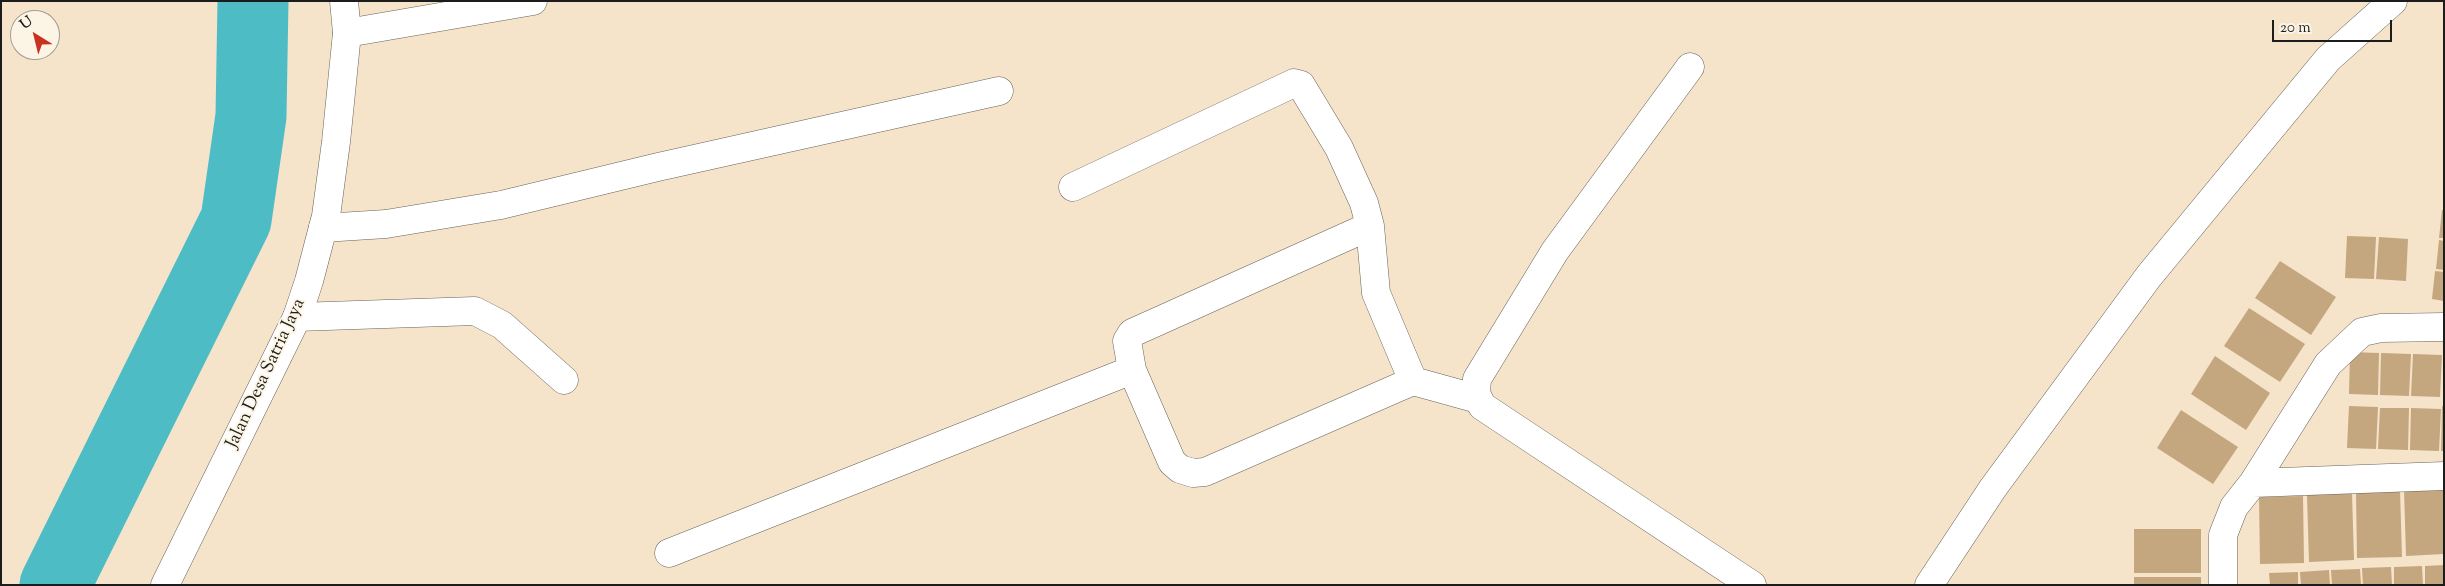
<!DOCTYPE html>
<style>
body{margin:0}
#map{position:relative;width:2445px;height:586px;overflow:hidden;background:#f5e4ca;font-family:"Sorts Mill Goudy",serif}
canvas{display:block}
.frame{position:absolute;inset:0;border:2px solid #1c1c1c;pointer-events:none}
.north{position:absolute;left:10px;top:10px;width:50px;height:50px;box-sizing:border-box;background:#fcf5e5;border:1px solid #a29e95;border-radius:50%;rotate:324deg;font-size:14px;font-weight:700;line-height:20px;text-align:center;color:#1c1c1c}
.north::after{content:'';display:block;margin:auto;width:18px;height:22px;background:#c8321e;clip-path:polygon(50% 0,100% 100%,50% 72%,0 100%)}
.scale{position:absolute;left:2272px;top:20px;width:120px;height:22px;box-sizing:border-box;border:2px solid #1c1c1c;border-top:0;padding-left:6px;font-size:15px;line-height:18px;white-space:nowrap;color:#1c1c1c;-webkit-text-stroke:4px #fcf5e5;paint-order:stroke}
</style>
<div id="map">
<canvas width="2445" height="586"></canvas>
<div class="frame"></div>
<div class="north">U</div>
<div class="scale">20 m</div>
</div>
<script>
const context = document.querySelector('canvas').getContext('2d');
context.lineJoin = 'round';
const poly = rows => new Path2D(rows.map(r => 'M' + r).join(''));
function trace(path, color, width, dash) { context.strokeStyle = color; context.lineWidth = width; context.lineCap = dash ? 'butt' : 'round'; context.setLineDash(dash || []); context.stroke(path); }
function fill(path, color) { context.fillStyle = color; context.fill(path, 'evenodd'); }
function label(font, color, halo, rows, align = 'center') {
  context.font = font + ' "Sorts Mill Goudy",serif'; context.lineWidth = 4; context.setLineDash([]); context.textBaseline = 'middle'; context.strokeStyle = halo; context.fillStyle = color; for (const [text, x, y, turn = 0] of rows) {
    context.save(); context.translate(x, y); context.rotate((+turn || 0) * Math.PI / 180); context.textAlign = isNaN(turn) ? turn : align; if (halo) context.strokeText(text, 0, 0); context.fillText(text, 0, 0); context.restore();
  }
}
trace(poly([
 [55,585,236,220,251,116,253,1]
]), '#4ebcc5', 71);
fill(poly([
 [2442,210,2444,210,2444,238,2439,238],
 [2347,236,2376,237,2374,279,2345,278],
 [2379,237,2408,239,2406,281,2376,279],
 [2439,240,2444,241,2444,270,2436,269],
 [2280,261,2336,297,2311,335,2255,298],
 [2435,271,2444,272,2444,301,2432,299],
 [2249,308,2305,344,2280,382,2224,346],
 [2350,352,2379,353,2378,395,2349,394],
 [2381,353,2411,354,2409,396,2380,395],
 [2413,354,2442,355,2440,397,2411,396],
 [2215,356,2270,393,2246,430,2191,394],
 [2349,406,2378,407,2376,449,2347,448],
 [2442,406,2444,406,2444,451,2441,451],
 [2380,408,2409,408,2408,450,2378,449],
 [2411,408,2441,409,2439,451,2410,450],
 [2181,410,2238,447,2213,484,2157,448],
 [2444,488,2444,554,2406,556,2404,489],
 [2400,490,2402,557,2357,558,2356,491],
 [2352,493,2354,560,2309,562,2307,495],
 [2303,496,2304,563,2260,564,2259,497],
 [2134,529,2201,529,2201,573,2134,573],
 [2444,565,2444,585,2425,585,2425,566],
 [2422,566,2423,585,2394,585,2394,567],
 [2391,567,2392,585,2363,585,2362,568],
 [2360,569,2361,585,2332,585,2331,570],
 [2329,570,2330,585,2301,585,2300,572],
 [2298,572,2298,585,2270,585,2269,573],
 [2134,577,2201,577,2201,585,2134,585]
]), '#c4a67f');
const minor = poly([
 [347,33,533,1],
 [1690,67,1555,251,1477,379,1476,393,1482,406,1752,585],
 [1073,187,1294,83,1301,85,1339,148,1364,203,1370,226,1376,293,1413,381],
 [323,228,386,224,501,205,658,167,999,91],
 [297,317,475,311,502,325,564,380],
 [1132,370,1127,341,1132,333,1370,226],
 [2253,483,2444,476],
 [669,553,1132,370,1172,462,1180,469,1193,473,1205,472,1413,381,1478,399],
 [1929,585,1993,488,2149,276,2328,59,2393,1],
 [2223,585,2223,535,2234,507,2253,483,2328,364,2362,332,2381,328,2444,327]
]);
const tertiary = poly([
 [165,585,297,317,309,281,326,216,336,142,347,33,344,1]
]);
trace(minor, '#686259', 29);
trace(tertiary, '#686259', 29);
trace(minor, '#fff', 28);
trace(tertiary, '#fff', 28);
label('18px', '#1c1c1c', '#fcf5e5', [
 ["Jalan Desa Satria Jaya",267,374,-65]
]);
</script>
